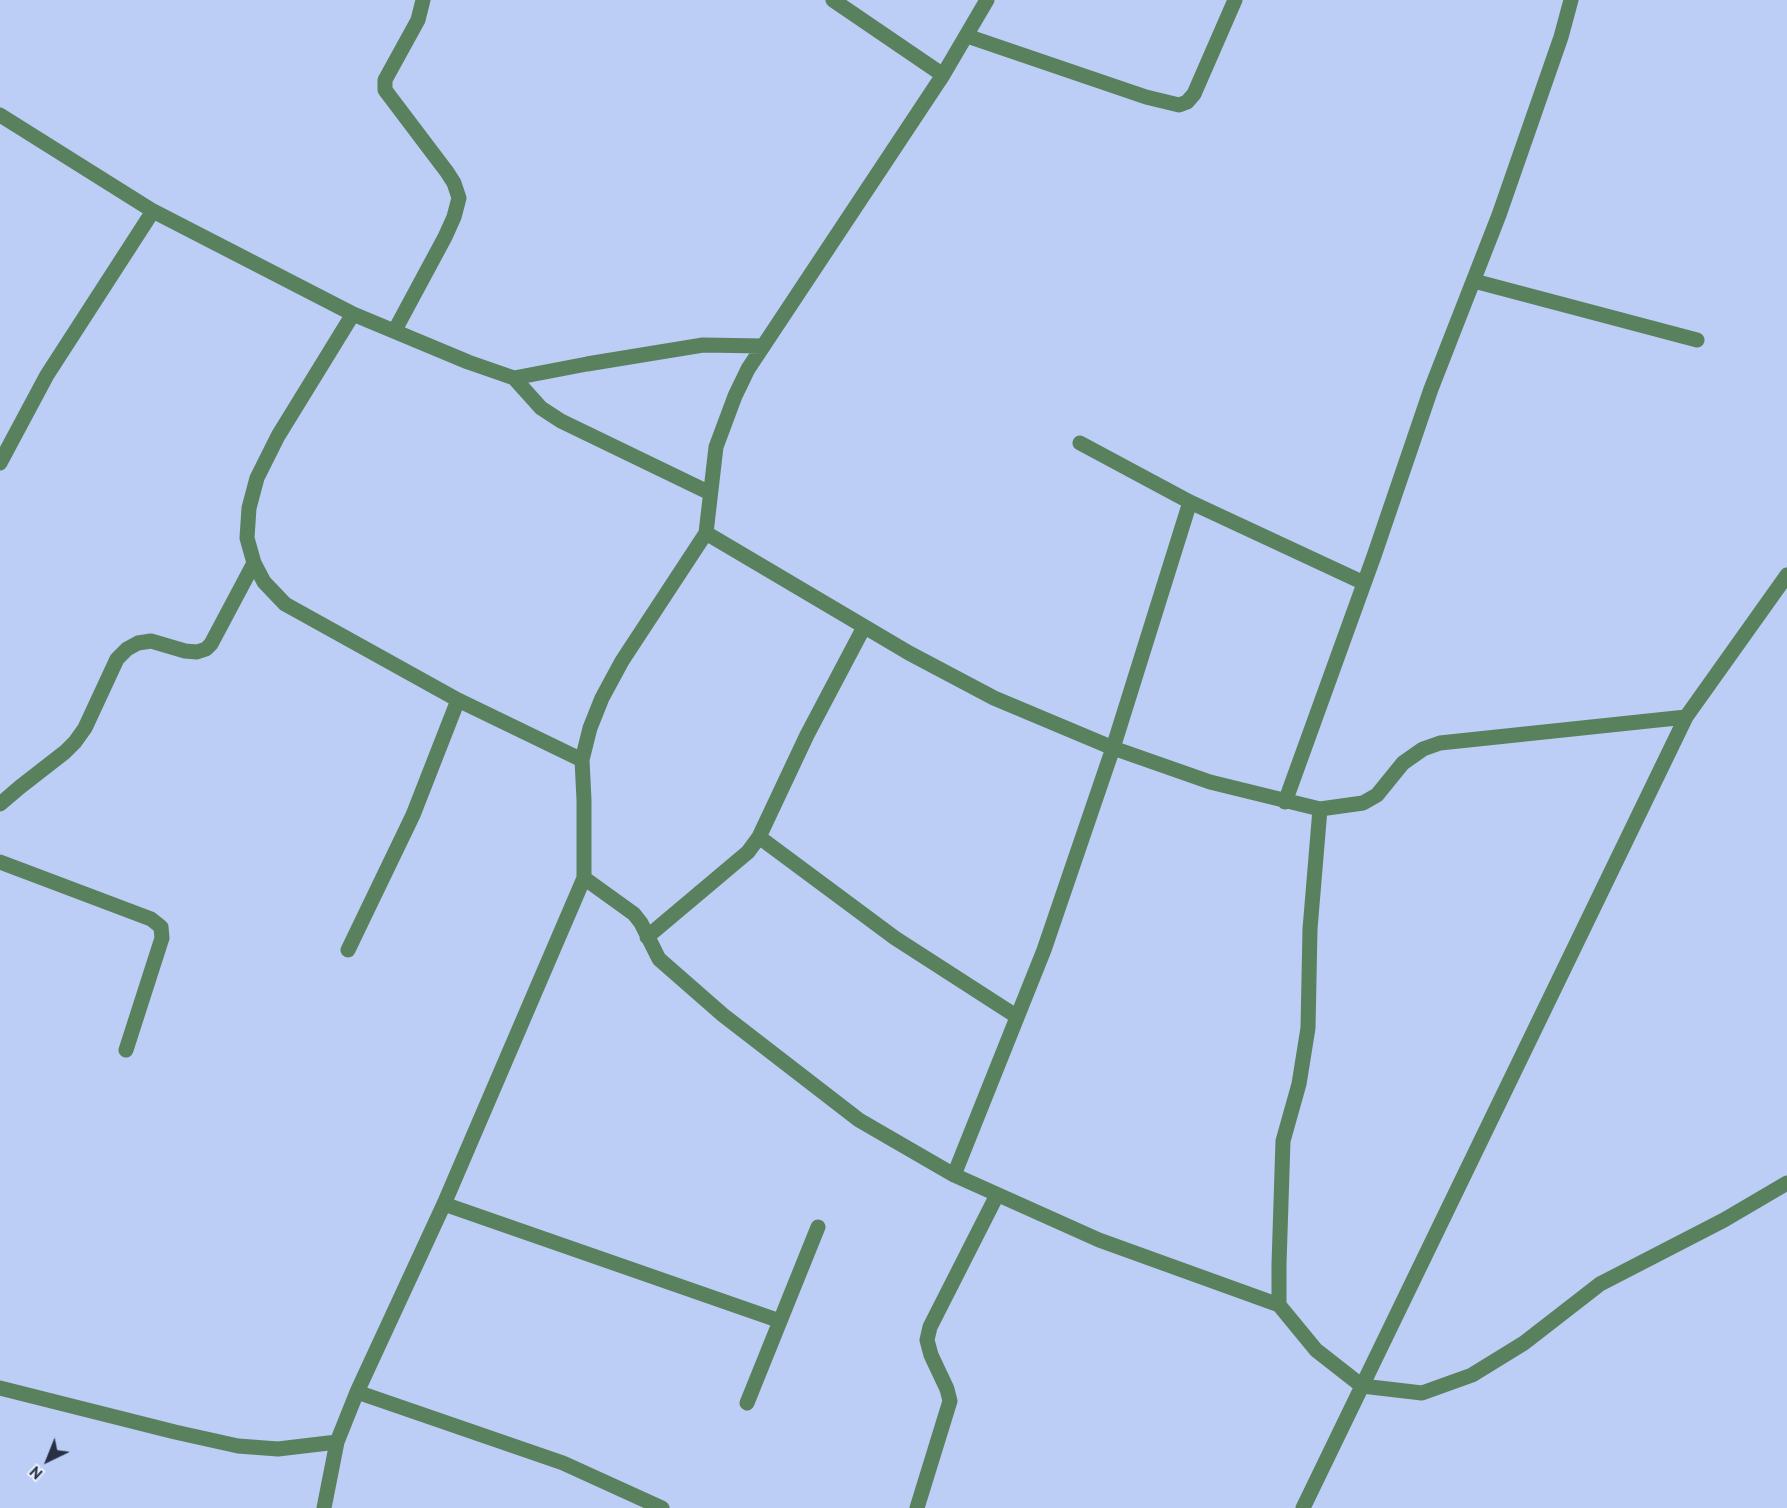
<!DOCTYPE html>
<style>
body{margin:0}
#map{position:relative;width:1787px;height:1508px;overflow:hidden;background:#bccdf6;font-family:"PT Sans",sans-serif}
canvas{display:block}
.north{position:absolute;left:18px;top:1430px;width:60px;height:60px;-webkit-text-stroke:4px #e7eefe;paint-order:stroke;rotate:223deg;font-size:16px;font-weight:700;line-height:24px;text-align:center;color:#283044}
.north::after{content:'';display:block;margin:auto;width:21px;height:27px;background:#283044;clip-path:polygon(50% 0,100% 100%,50% 72%,0 100%)}
</style>
<div id="map">
<canvas width="1787" height="1508"></canvas>
<div class="north">N</div>
</div>
<script>
const context = document.querySelector('canvas').getContext('2d');
context.lineJoin = 'round';
const poly = rows => new Path2D(rows.map(r => 'M' + r).join(''));
function trace(path, color, width, dash) { context.strokeStyle = color; context.lineWidth = width; context.lineCap = dash ? 'butt' : 'round'; context.setLineDash(dash || []); context.stroke(path); }
trace(poly([
 [833,0,943,75],
 [967,36,1146,97,1179,105,1187,102,1194,94,1235,0],
 [0,115,153,211,353,314,468,362,514,378,587,364,703,345,763,346],
 [1474,281,1697,340],
 [353,314,278,436,257,478,249,508,247,538,254,563,264,582,285,604,458,700,582,760],
 [395,330,445,237,454,217,459,198,454,183,447,172,385,90,385,80,418,20,423,0],
 [514,378,541,408,561,421,710,493],
 [1080,443,1190,502,1364,583],
 [0,463,47,375,153,211],
 [706,533,909,653,994,698,1113,748,1210,782,1320,809,1363,803,1377,795,1403,763,1423,749,1440,743,1686,717],
 [1285,802,1374,556,1431,389,1499,215,1561,37,1571,0],
 [0,804,20,787,65,752,75,742,85,728,117,659,127,649,138,643,151,641,185,651,197,652,206,649,211,644,254,563],
 [1320,809,1310,929,1308,1028,1299,1084,1283,1141,1279,1264,1279,1305,1316,1350,1362,1386,1422,1393,1472,1375,1524,1343,1600,1284,1724,1220,1787,1183],
 [759,837,895,938,1016,1016],
 [0,862,151,919,161,927,162,938,126,1050],
 [584,878,634,914,641,923,659,959,723,1015,859,1120,954,1175,1099,1240,1279,1305],
 [647,937,748,852,759,837,807,735,864,627],
 [348,950,413,815,458,700],
 [954,1175,1044,950,1113,748,1190,502],
 [444,1204,780,1321],
 [0,1388,175,1432,238,1446,278,1449,337,1442,357,1392,563,1463,662,1508],
 [357,1392,444,1204,584,878,584,800,582,760,590,728,602,698,622,661,706,533,716,447,735,396,748,369,943,75,987,0],
 [747,1403,818,1227],
 [324,1508,337,1442],
 [917,1508,950,1401,947,1389,931,1355,927,1340,930,1327,997,1195],
 [1303,1508,1686,717,1787,575]
]), '#59815e', 15);
</script>
